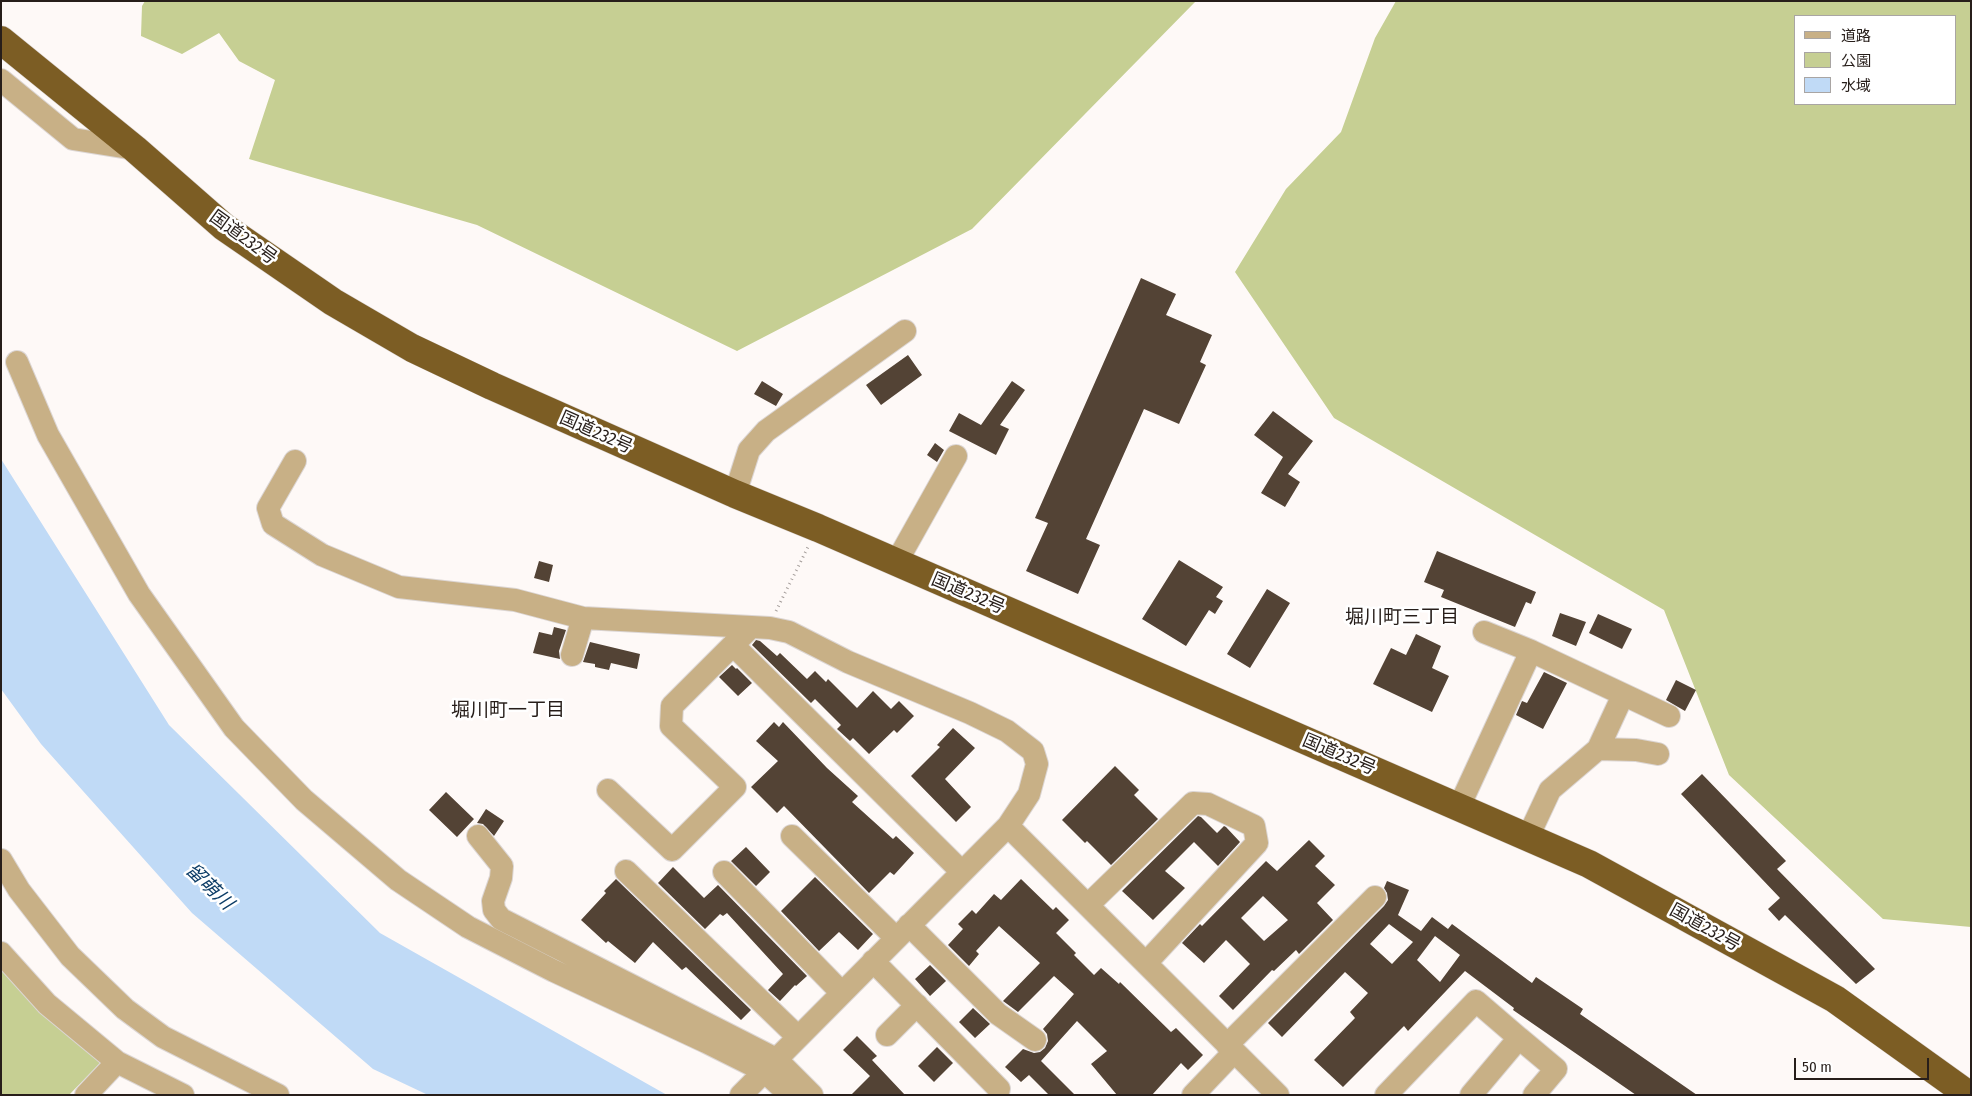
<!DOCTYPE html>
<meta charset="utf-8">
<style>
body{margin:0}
#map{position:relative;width:1972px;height:1096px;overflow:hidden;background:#fef9f7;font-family:"Fira Sans Condensed","Noto Sans JP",sans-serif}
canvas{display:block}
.frame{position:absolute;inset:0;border:2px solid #271e1a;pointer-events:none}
.legend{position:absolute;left:1794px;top:15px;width:162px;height:90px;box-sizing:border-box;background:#fff;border:1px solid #a9a5a3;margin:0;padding:6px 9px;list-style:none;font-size:15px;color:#271e1a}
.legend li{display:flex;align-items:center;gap:10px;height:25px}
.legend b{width:25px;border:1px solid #a9a5a3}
.scale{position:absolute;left:1794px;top:1058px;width:135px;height:22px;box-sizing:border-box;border:2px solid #271e1a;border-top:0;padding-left:6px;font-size:15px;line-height:18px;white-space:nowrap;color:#271e1a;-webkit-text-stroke:4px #fff;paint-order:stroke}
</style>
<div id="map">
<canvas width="1972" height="1096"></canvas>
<div class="frame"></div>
<ul class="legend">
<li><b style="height:6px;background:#c8b086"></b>道路</li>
<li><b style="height:14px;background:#c6cf93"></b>公園</li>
<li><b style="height:14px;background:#c0daf6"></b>水域</li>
</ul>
<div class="scale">50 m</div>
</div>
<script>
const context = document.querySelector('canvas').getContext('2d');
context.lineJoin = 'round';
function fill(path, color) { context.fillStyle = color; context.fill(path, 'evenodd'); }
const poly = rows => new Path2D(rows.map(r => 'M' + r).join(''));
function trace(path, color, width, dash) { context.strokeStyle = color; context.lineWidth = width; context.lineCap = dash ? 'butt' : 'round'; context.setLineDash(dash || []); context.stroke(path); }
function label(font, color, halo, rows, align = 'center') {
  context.font = font + ' "Fira Sans Condensed","Noto Sans JP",sans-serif'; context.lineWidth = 5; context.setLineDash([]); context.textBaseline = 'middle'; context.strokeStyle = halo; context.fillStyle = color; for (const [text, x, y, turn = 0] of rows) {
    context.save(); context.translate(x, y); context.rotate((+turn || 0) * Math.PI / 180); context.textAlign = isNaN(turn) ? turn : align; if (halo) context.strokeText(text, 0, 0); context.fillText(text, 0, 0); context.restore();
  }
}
fill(poly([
 [145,1,1196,1,972,229,737,351,477,225,249,159,275,80,239,61,219,33,182,54,141,36,142,6],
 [1396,1,1971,1,1971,927,1883,919,1729,775,1664,610,1334,418,1235,272,1286,189,1341,132,1375,38],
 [1796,16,1956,16,1956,104,1796,104],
 [1,968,102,1061,69,1095,1,1095]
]), '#c6cf93');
fill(poly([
 [1,459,169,725,380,933,667,1095,428,1095,373,1069,192,913,41,744,1,689]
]), '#c0daf6');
fill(poly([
 [1141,278,1176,294,1166,315,1212,335,1200,362,1206,365,1179,424,1144,409,1086,539,1100,545,1078,594,1026,571,1048,523,1035,518],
 [908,355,922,375,881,405,866,385],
 [762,381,783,394,776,406,754,394],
 [1012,381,1025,390,1000,425,1009,429,996,455,949,431,959,413,981,425],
 [1273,411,1313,441,1288,474,1300,482,1285,507,1261,493,1283,457,1254,435],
 [935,443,944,450,937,462,927,455],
 [1437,551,1536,592,1531,604,1526,602,1515,627,1441,597,1444,590,1424,582],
 [1179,560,1223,587,1216,597,1223,601,1215,614,1209,610,1186,646,1142,619],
 [539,561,553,565,549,582,534,578],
 [1267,589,1290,603,1250,668,1227,654],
 [1560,613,1586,622,1576,646,1552,636],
 [1598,614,1632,629,1622,649,1589,633],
 [554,627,566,630,559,651,560,659,533,653,539,632,552,635],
 [1416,634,1441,646,1432,668,1449,676,1432,712,1373,684,1391,648,1406,655],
 [756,640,760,641,777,656,780,653,807,679,815,671,826,682,828,679,857,708,873,691,891,709,899,701,914,716,897,733,894,730,869,754,853,738,850,741,837,729,841,725,815,699,811,703,752,645],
 [590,642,640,654,637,669,611,663,609,670,595,667,595,664,583,662],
 [732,665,736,669,737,668,752,683,738,696,719,677],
 [1544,672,1567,683,1543,729,1516,715,1522,701,1527,703],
 [1676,680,1696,690,1685,711,1666,700],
 [774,722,779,727,783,722,827,768,858,796,852,802,893,839,896,836,914,853,894,875,890,872,869,893,784,806,777,813,751,787,778,761,756,741],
 [953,728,975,748,945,779,971,807,956,822,911,776,940,747,937,745],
 [1115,766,1139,790,1134,795,1158,819,1111,865,1087,841,1085,843,1062,820],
 [1702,774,1786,861,1777,869,1875,969,1856,984,1785,915,1779,921,1768,909,1780,898,1681,794],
 [446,792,474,819,457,837,429,810],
 [486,809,504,821,494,836,483,824,477,823],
 [1198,816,1201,817,1217,833,1224,826,1226,827,1240,842,1218,866,1194,842,1165,871,1185,888,1153,920,1122,891],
 [1309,840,1325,856,1315,866,1335,885,1317,903,1333,920,1299,954,1296,950,1274,971,1272,970,1233,1010,1219,996,1250,964,1226,940,1204,963,1182,943,1200,924,1202,926,1266,861,1277,871],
 [1263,896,1288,920,1264,941,1241,918],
 [746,847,770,872,756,886,731,861],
 [673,867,704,898,718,885,807,976,796,986,795,985,780,1001,768,990,783,974,727,913,723,916,720,914,705,929,658,883],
 [815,877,873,934,858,950,839,932,819,951,781,911],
 [616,879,751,1010,741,1020,686,967,682,970,653,942,635,963,608,941,606,943,581,920,606,893,604,891],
 [1021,879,1053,910,1056,907,1069,920,1056,933,1076,953,1074,955,1094,975,1101,968,1119,984,1120,982,1171,1032,1176,1028,1203,1055,1188,1070,1181,1063,1152,1095,1117,1095,1091,1064,1107,1051,1077,1021,1041,1061,1075,1095,1049,1095,1029,1075,1021,1082,1005,1067,1023,1049,1034,1053,1040,1052,1045,1048,1048,1041,1047,1034,1043,1029,1074,994,1054,976,1018,1012,1003,1001,1040,963,999,926,976,951,979,954,969,966,948,945,963,929,958,924,972,910,976,914,994,894,1001,900],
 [1387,881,1409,890,1398,915,1421,931,1432,917,1448,929,1452,924,1532,983,1536,977,1583,1009,1580,1014,1697,1095,1636,1095,1513,1010,1514,1008,1465,971,1408,1031,1404,1026,1343,1087,1314,1060,1355,1018,1350,1012,1368,993,1345,972,1282,1037,1268,1023,1384,906,1388,900,1387,893,1384,888],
 [1389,924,1413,942,1392,964,1370,944],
 [1435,936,1460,955,1440,982,1417,960],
 [930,965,946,981,930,996,915,979],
 [973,1008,990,1024,975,1038,959,1022],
 [857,1036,877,1056,872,1060,905,1095,851,1095,870,1076,843,1050],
 [937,1047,953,1063,934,1082,918,1066]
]), '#534335');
const minor = poly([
 [1,80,73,139,135,149],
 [17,362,48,435,139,594,234,728,304,800,398,880,468,927,554,971,706,1042,764,1071,790,1095],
 [295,461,268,508,273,524,322,555,399,587,515,600,583,618,770,628,789,632,848,662,970,713,1007,731,1033,751,1037,764,1029,794,1008,826,741,1095],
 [735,494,749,450,766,431,905,331],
 [896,563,956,456],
 [1484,632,1531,651,1669,716],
 [733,645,962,872],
 [572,655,583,618],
 [1598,749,1636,750,1658,754],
 [608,790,672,850,735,787,671,726,672,706,750,628],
 [1459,807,1531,651],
 [1008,826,1278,1095],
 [478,836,502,866,501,878,493,901,494,910,501,919,776,1059,812,1095],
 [792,836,896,938],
 [1528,837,1550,790,1598,749,1623,695],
 [1,860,19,890,70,956,125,1009,163,1037,278,1095],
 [626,871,798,1037],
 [724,872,842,993],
 [1088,905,1193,803,1208,804,1254,826,1257,843,1147,962],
 [909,925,998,1014,1035,1040],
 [1,953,47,1004,117,1062,183,1095],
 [873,961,999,1089],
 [887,1035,917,1005],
 [1519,1038,1556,1069,1534,1095],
 [1227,1045,1375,897],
 [86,1095,117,1062],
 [1193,1095,1234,1052],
 [1386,1095,1476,1001,1519,1038,1471,1095]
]);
const highway = poly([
 [1,40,135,149,224,227,333,302,412,348,492,386,735,494,818,528,1589,864,1835,999,1969,1095]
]);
trace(minor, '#dcd6d4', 24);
trace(highway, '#dcd6d4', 29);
trace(poly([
 [776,611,808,547]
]), '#a59e9b', 3, [1, 4]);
trace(minor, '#c8b086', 22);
trace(highway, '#7c5d24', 28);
label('18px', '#271e1a', '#fff', [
 ["国道232号",243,238,36],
 ["国道232号",596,433,24],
 ["国道232号",968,594,23],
 ["国道232号",1339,755,23],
 ["国道232号",1705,928,29]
]);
label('19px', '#271e1a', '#fff', [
 ["堀川町三丁目",1402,618],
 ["堀川町一丁目",508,711]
]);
label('italic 19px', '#0d3d67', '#fff', [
 ["留萌川",209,887,44]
]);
</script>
